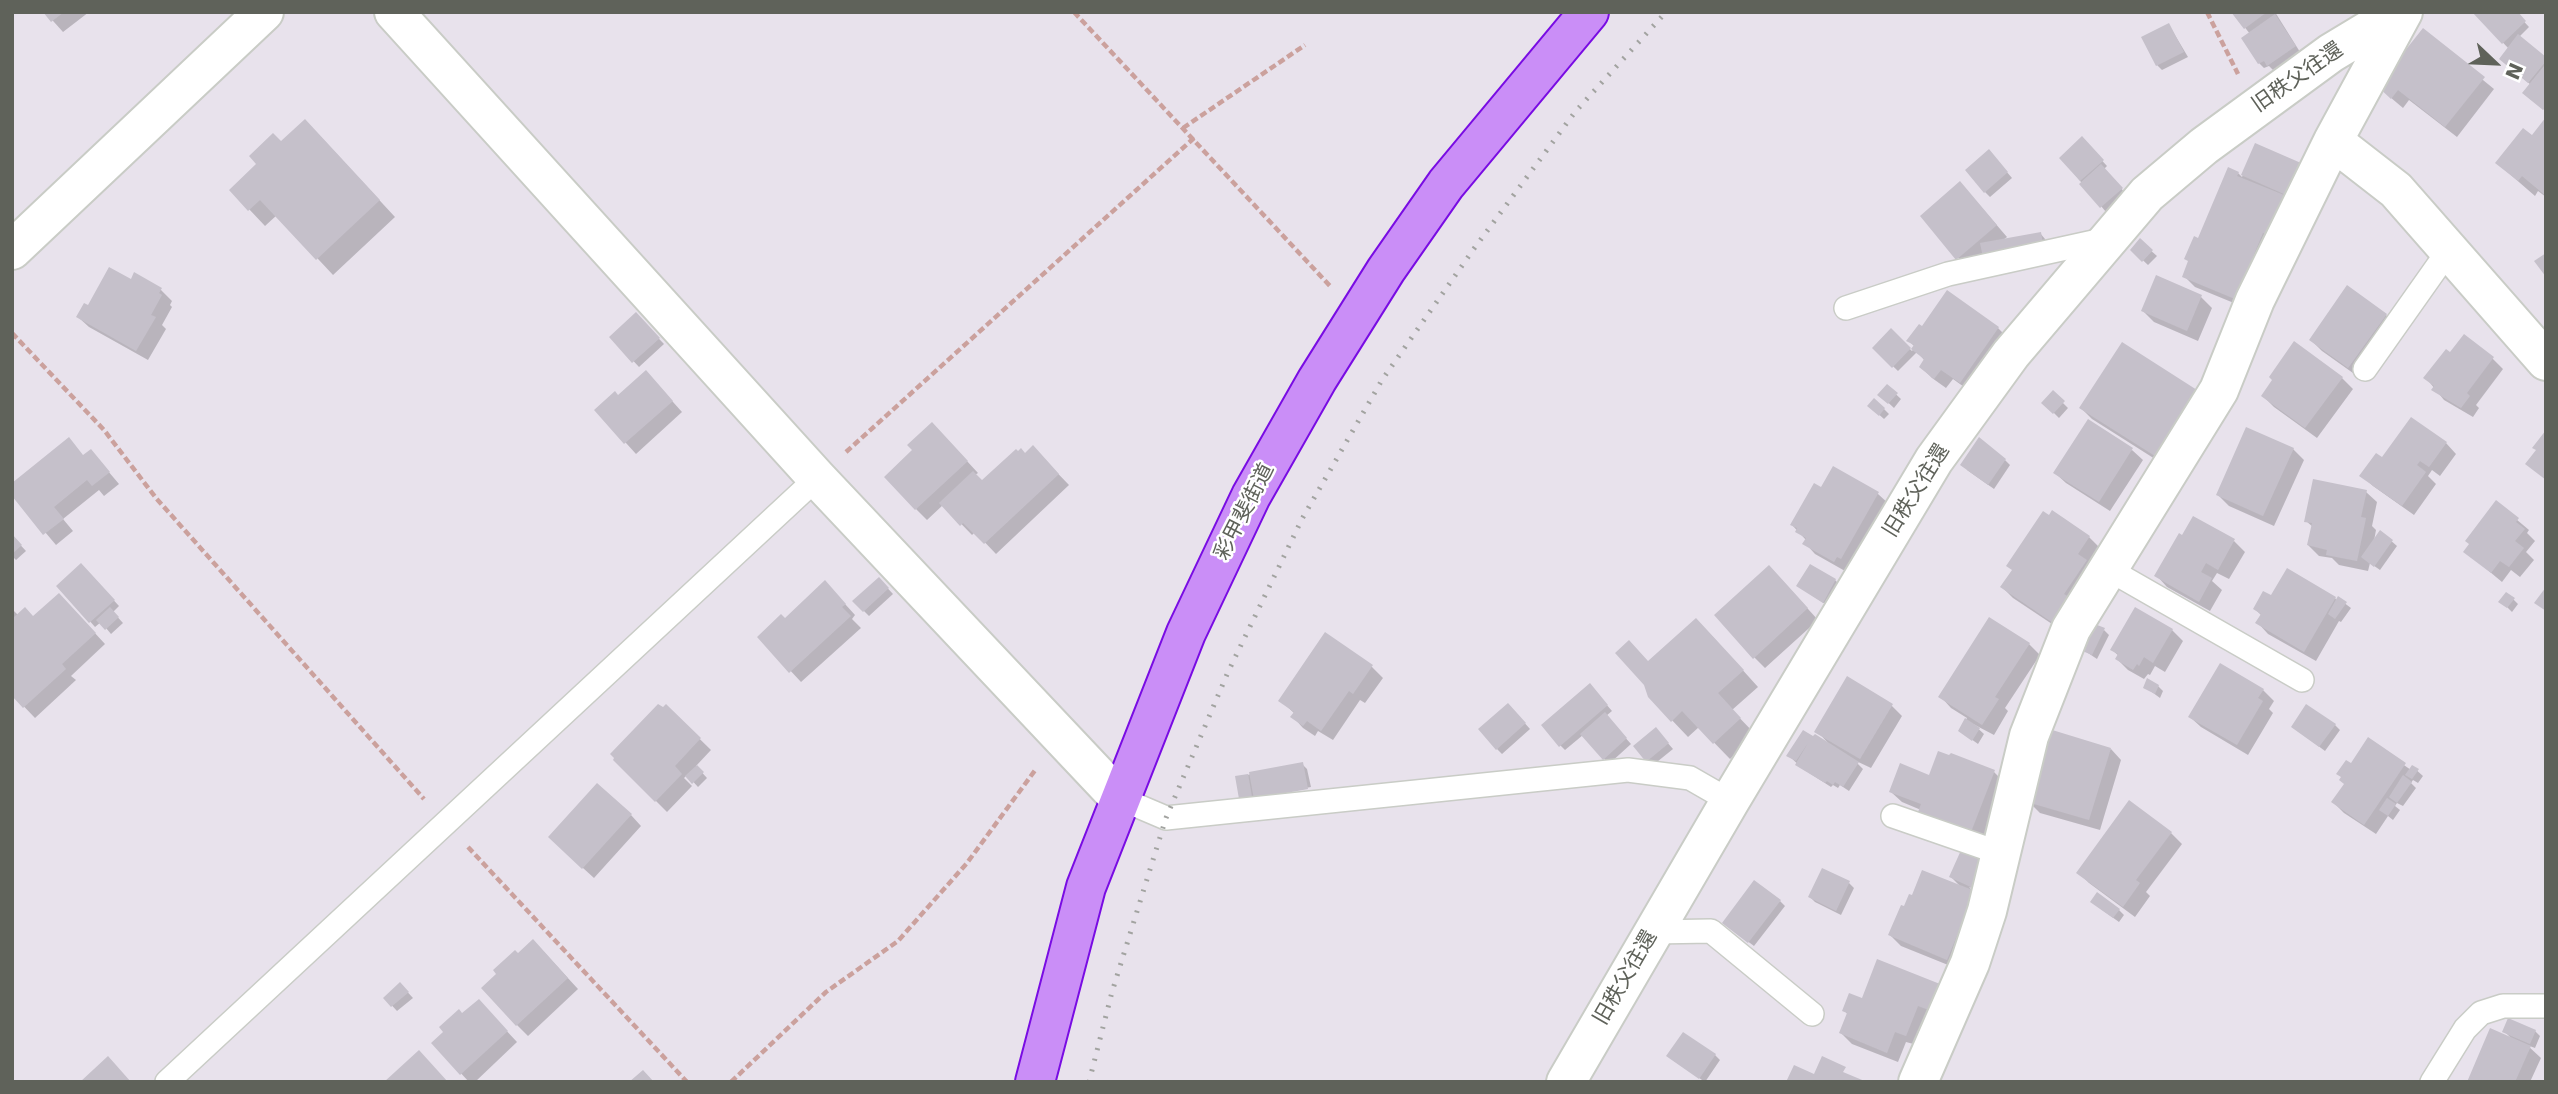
<!DOCTYPE html>
<meta charset="utf-8">
<style>
body{margin:0}
#map{position:relative;width:2558px;height:1094px;overflow:hidden;background:#e8e2ec;font-family:"DejaVu Sans",sans-serif}
canvas{display:block}
.frame{position:absolute;inset:0;border:14px solid #5f625a;pointer-events:none}
.north{position:absolute;left:2460px;top:28px;width:70px;height:70px;-webkit-text-stroke:5px #fff;paint-order:stroke;rotate:113deg;font-size:19px;font-weight:700;line-height:28px;text-align:center;color:#5f625a}
.north::after{content:'';display:block;margin:auto;width:24px;height:32px;background:#5f625a;clip-path:polygon(50% 0,100% 100%,50% 72%,0 100%)}
</style>
<div id="map">
<canvas width="2558" height="1094"></canvas>
<div class="frame"></div>
<div class="north">N</div>
</div>
<script>
const context = document.querySelector('canvas').getContext('2d');
context.lineJoin = 'round';
function fill(path, color) { context.fillStyle = color; context.fill(path, 'evenodd'); }
const poly = rows => new Path2D(rows.map(r => 'M' + r).join(''));
function trace(path, color, width, dash) { context.strokeStyle = color; context.lineWidth = width; context.lineCap = dash ? 'butt' : 'round'; context.setLineDash(dash || []); context.stroke(path); }
function label(font, color, halo, rows, align = 'center') {
  context.font = font + ' "DejaVu Sans","Noto Sans JP",sans-serif'; context.lineWidth = 5; context.setLineDash([]); context.textBaseline = 'middle'; context.strokeStyle = halo; context.fillStyle = color; for (const [text, x, y, turn = 0] of rows) {
    context.save(); context.translate(x, y); context.rotate((+turn || 0) * Math.PI / 180); context.textAlign = isNaN(turn) ? turn : align; if (halo) context.strokeText(text, 0, 0); context.fillText(text, 0, 0); context.restore();
  }
}
fill(poly([
 [45,12,89,12,63,32],
 [2233,12,2275,12,2300,52,2273,70,2269,66,2264,68,2259,63,2250,34],
 [2474,12,2515,12,2529,27,2519,37,2546,59,2546,111,2529,98,2531,85,2506,64,2509,49],
 [2169,25,2188,57,2162,70,2157,65],
 [2423,31,2494,89,2457,137,2409,100,2403,108,2390,97],
 [2546,120,2546,197,2538,191,2535,196,2497,163,2532,138],
 [321,137,395,217,333,275,277,215,265,226,231,190,281,144],
 [2082,139,2107,166,2104,169,2126,194,2106,212,2061,158],
 [2255,145,2291,199,2281,195,2294,208,2246,308,2195,287,2184,276,2199,240,2238,173,2242,177],
 [1994,157,2012,178,1990,197,1985,192],
 [1970,194,2007,237,2002,241,2040,233,2045,239,2048,250,1968,269,1922,216],
 [2140,241,2157,256,2148,265,2132,250],
 [135,275,161,290,172,301,170,305,172,307,162,325,166,329,148,360,89,327,78,317,131,281],
 [1948,293,1998,328,2009,339,1971,392,1953,379,1946,388,1932,378,1921,367,1925,361,1917,352,1898,371,1874,348,1891,331,1912,351,1915,347,1909,341,1922,328],
 [2201,297,2212,308,2198,341,2154,322,2143,311],
 [636,315,664,344,639,367,612,338],
 [2386,315,2396,326,2360,378,2322,351,2311,340],
 [2451,355,2492,358,2503,369,2476,405,2479,408,2473,417,2444,400,2426,378],
 [2342,378,2353,389,2317,438,2274,407,2263,396],
 [656,383,682,412,636,454,596,410],
 [1887,386,1901,399,1894,408,1880,395],
 [2196,391,2166,466,2092,419,2081,408],
 [2053,393,2068,408,2059,418,2044,403],
 [1884,409,1889,414,1884,419,1875,411],
 [943,435,978,473,975,475,982,482,1025,455,1043,458,1069,485,996,554,975,532,972,535,943,505,927,520,916,509],
 [69,440,84,457,91,451,119,484,104,496,99,490,63,519,73,531,56,545,12,493],
 [2446,443,2456,454,2440,476,2432,470,2428,476,2436,484,2414,515,2373,486,2362,476,2382,459],
 [2293,449,2304,460,2274,526,2229,506,2218,495],
 [2132,450,2143,460,2110,511,2066,483,2055,473],
 [2005,460,2010,465,1994,489,1967,470],
 [1822,490,1878,494,1889,504,1845,571,1815,554,1805,543,1806,540,1792,525],
 [2366,492,2377,502,2372,526,2376,530,2374,541,2381,532,2397,546,2380,570,2370,563,2368,571,2339,565,2332,558,2319,556,2308,545,2313,527,2306,521],
 [2497,503,2529,530,2527,533,2535,541,2526,552,2534,560,2520,577,2511,570,2502,582,2466,552],
 [12,536,26,551,16,560,12,556],
 [2089,537,2100,548,2067,634,2013,598,2002,587],
 [2234,541,2245,552,2229,579,2217,573,2212,581,2222,590,2210,611,2167,587,2157,576],
 [81,565,119,606,113,612,123,623,111,634,101,622,95,627,59,586],
 [1780,578,1818,620,1765,668,1754,657],
 [879,579,893,594,869,616,854,601],
 [1835,580,1840,585,1828,606,1798,586],
 [836,594,855,615,852,619,861,628,801,682,759,637,785,620],
 [2271,598,2335,598,2337,601,2339,599,2351,608,2341,622,2339,621,2316,661,2268,634,2258,623,2262,616,2255,609],
 [2513,599,2518,604,2512,612,2506,606],
 [70,606,105,644,71,676,76,680,35,718,12,694,12,609,19,616,34,618],
 [2135,609,2172,630,2183,641,2165,672,2155,666,2150,675,2148,674,2144,679,2128,670,2117,659,2119,656,2112,650],
 [2104,630,2109,635,2097,659,2082,649],
 [1325,635,1372,667,1383,678,1365,703,1360,700,1333,740,1318,731,1315,736,1303,728,1293,717,1295,714,1280,700],
 [1712,636,1758,687,1732,710,1756,735,1730,759,1699,727,1688,737,1649,696,1649,663],
 [2029,644,2040,655,2005,708,2008,711,1994,735,1973,724,1984,734,1978,744,1960,731,1967,718,1951,708,1941,697],
 [2158,686,2163,691,2160,698,2145,687],
 [1594,690,1612,711,1606,716,1631,744,1609,764,1583,735,1565,750,1560,745],
 [2263,690,2274,701,2269,709,2273,713,2248,755,2201,727,2190,717],
 [1891,705,1902,716,1871,768,1854,760,1863,769,1849,791,1840,785,1838,788,1833,785,1831,787,1803,769,1788,755,1803,732,1828,743,1817,731],
 [666,706,711,750,696,766,707,778,698,787,687,775,684,778,692,786,667,812,615,760],
 [1513,710,1530,729,1502,754,1497,749],
 [2335,725,2340,730,2325,751,2293,727],
 [1660,734,1673,749,1652,766,1635,747],
 [2368,740,2411,770,2413,767,2423,776,2418,783,2413,780,2411,783,2416,788,2403,806,2397,803,2395,806,2400,810,2393,820,2388,816,2376,834,2344,813,2333,802,2345,784,2351,765],
 [2111,749,2121,760,2100,830,2040,813,2029,802],
 [1951,755,1994,772,2005,783,1982,842,1931,822,1921,810,1902,802,1891,792,1930,777],
 [1302,764,1307,769,1311,787,1257,797,1256,802,1245,803,1240,798,1237,777],
 [631,815,641,826,594,878,561,848],
 [2171,833,2182,844,2146,892,2150,896,2135,917,2089,883,2078,872],
 [1963,851,1979,891,1969,887,1985,903,1958,969,1901,946,1890,935,1905,908,1962,888,1951,877],
 [1849,883,1854,888,1841,915,1815,902,1810,897],
 [1780,901,1785,906,1754,946,1730,928],
 [2098,907,2119,910,2124,915,2119,922],
 [544,952,578,989,528,1036,517,1025,518,955],
 [400,984,413,998,397,1011,385,998],
 [1939,985,1917,1045,1906,1042,1898,1062,1852,1044,1841,1033,1848,1015,1844,1010,1863,1001],
 [489,1012,517,1042,475,1082,469,1082,433,1043,462,1015],
 [2504,1031,2535,1031,2540,1036,2535,1048,2527,1045,2541,1058,2530,1082,2469,1082,2512,1039],
 [1715,1055,1720,1060,1705,1082,1674,1061]
]), '#0003');
fill(poly([
 [43,12,64,12,51,22],
 [2231,12,2267,12,2244,29],
 [2472,12,2518,12,2526,21,2502,44],
 [2275,14,2296,46,2267,66,2264,61,2258,64,2241,38],
 [2169,23,2184,52,2156,66,2141,37],
 [2423,28,2485,77,2445,127,2398,90,2391,99,2377,86],
 [2518,34,2546,57,2546,61,2528,83,2499,59],
 [2544,66,2546,107,2543,110,2522,93],
 [2546,117,2546,196,2522,176,2518,181,2495,163,2523,128,2532,135],
 [305,119,380,200,316,260,260,200,248,211,229,190,256,164,249,156,273,133,281,141],
 [2082,136,2104,160,2080,181,2059,158],
 [2255,143,2301,163,2286,195,2241,175],
 [1989,149,2008,172,1984,193,1965,170],
 [2101,164,2123,188,2100,208,2079,184],
 [2228,167,2239,172,2237,176,2284,195,2267,235,2263,233,2235,299,2182,277,2188,261,2184,259,2194,236,2198,238],
 [1960,181,1997,225,1956,260,1920,216],
 [2041,232,2043,245,1983,257,1980,243],
 [2140,238,2153,250,2142,262,2130,250],
 [2546,253,2546,277,2534,261],
 [109,267,131,279,134,272,162,288,159,293,162,295,151,315,156,317,136,351,76,317,84,303,88,305],
 [2156,275,2202,295,2187,331,2141,311],
 [2347,285,2387,314,2348,368,2309,340],
 [1947,290,1999,327,1960,383,1941,370,1934,379,1919,367,1924,359,1911,349,1914,345,1906,341,1919,324,1922,326],
 [636,312,660,338,632,363,609,337],
 [1891,328,1911,348,1892,368,1872,348],
 [2464,334,2494,357,2467,393,2470,396,2461,408,2431,390,2434,386,2423,378,2446,349,2450,352],
 [2294,341,2343,377,2305,428,2261,396,2272,380,2269,377],
 [2122,342,2197,390,2155,456,2079,408],
 [646,370,673,401,624,444,594,410,615,391,618,395],
 [1887,384,1898,393,1888,404,1877,395],
 [2053,390,2065,401,2053,414,2041,403],
 [1874,398,1885,408,1879,416,1867,406],
 [2411,417,2447,442,2429,467,2420,461,2417,465,2426,472,2402,506,2359,476,2376,453,2382,457],
 [2088,419,2133,448,2099,502,2053,473],
 [932,422,968,461,915,510,884,477,912,450,907,445],
 [2246,427,2294,448,2263,516,2216,495],
 [2546,430,2546,480,2525,464,2536,450,2532,448],
 [69,437,83,455,91,449,110,472,92,486,87,480,54,507,64,519,43,535,12,496,12,483],
 [1979,437,2006,459,1988,485,1960,465],
 [1033,445,1059,474,984,544,963,523,960,526,939,503,973,471,982,480,1016,449,1018,451,1021,448,1025,453],
 [1833,466,1879,492,1841,559,1837,557,1834,562,1802,544,1806,538,1795,532,1797,528,1790,525,1814,483,1821,487],
 [2313,479,2367,490,2361,517,2366,518,2357,561,2326,555,2327,550,2307,545,2312,523,2304,522],
 [2496,500,2519,518,2516,522,2525,529,2515,541,2524,548,2509,567,2500,561,2491,573,2463,552,2469,544,2465,541],
 [2052,510,2090,536,2078,554,2087,560,2064,594,2072,599,2056,625,2000,587,2012,570,2006,566,2043,511,2049,515],
 [2193,516,2235,539,2218,570,2206,563,2201,572,2212,578,2199,602,2154,576,2179,533,2182,535],
 [2380,530,2393,540,2374,567,2361,557],
 [12,534,22,545,12,554],
 [81,563,115,600,89,623,56,586],
 [1810,564,1836,579,1823,603,1796,586],
 [1769,565,1808,608,1753,659,1714,615],
 [2287,568,2336,597,2304,652,2255,623,2261,614,2253,609,2263,591,2271,595],
 [879,577,889,588,863,612,852,601],
 [825,580,846,604,842,607,851,616,789,673,757,637,781,614,785,618],
 [2546,587,2546,611,2534,603],
 [2506,592,2515,598,2507,608,2498,602],
 [59,593,96,633,62,664,66,669,23,708,12,696,12,619,25,607,33,616],
 [2338,596,2347,602,2335,619,2328,614],
 [110,607,119,617,105,630,96,620],
 [2135,607,2173,629,2153,663,2144,657,2139,666,2137,664,2133,670,2115,659,2118,654,2110,650],
 [1989,617,2030,643,1995,697,1999,699,1982,725,1938,697],
 [1696,618,1744,670,1718,693,1741,718,1713,744,1682,711,1671,722,1648,697,1644,685,1615,653,1629,640,1648,661],
 [2092,623,2105,628,2092,655,2080,650],
 [1325,632,1373,665,1353,694,1349,691,1321,731,1307,721,1303,726,1290,717,1294,712,1278,701],
 [2220,663,2264,689,2258,698,2263,701,2237,745,2188,717],
 [1847,676,1893,704,1860,759,1814,732],
 [2147,678,2159,685,2155,694,2143,688],
 [1590,683,1608,705,1559,747,1541,725],
 [1508,703,1526,723,1496,750,1478,729],
 [658,704,663,707,666,704,701,738,675,766,682,774,655,802,613,760,614,758,610,754],
 [2306,704,2336,724,2319,747,2291,727],
 [1605,712,1627,738,1603,760,1580,734],
 [1965,718,1980,728,1972,741,1958,731],
 [1656,727,1669,743,1646,762,1633,746],
 [2049,729,2111,748,2089,820,2027,802],
 [1803,730,1813,736,1815,734,1859,762,1843,787,1835,782,1833,785,1827,781,1825,783,1795,765,1808,743,1796,761,1786,756],
 [2368,737,2406,763,2364,825,2331,802,2344,784,2339,780,2341,777,2336,774,2346,760,2351,763],
 [1938,751,1949,755,1951,753,1995,770,1971,832,1918,812,1921,804,1889,792,1900,763,1929,775],
 [1303,762,1308,789,1254,799,1249,772],
 [697,765,704,772,692,784,685,776],
 [2412,765,2419,769,2412,779,2405,775],
 [1248,774,1252,797,1239,799,1235,776],
 [2403,775,2412,782,2397,803,2389,797],
 [597,783,632,814,582,869,548,837],
 [2387,798,2396,804,2388,816,2379,810],
 [2129,800,2172,832,2136,880,2140,883,2123,907,2076,873],
 [1962,848,1986,859,1973,888,1949,877],
 [1822,868,1850,881,1836,911,1808,897],
 [1922,870,1975,891,1947,960,1888,935,1901,905,1904,906,1909,894,1912,895],
 [1754,880,1781,900,1748,943,1722,923],
 [2097,892,2120,909,2113,918,2090,902],
 [533,939,568,978,516,1026,481,988,496,974,493,970,515,950,518,953],
 [1877,959,1940,984,1929,1010,1918,1006,1906,1036,1895,1032,1887,1053,1839,1033,1847,1013,1842,1011,1849,993,1862,998],
 [400,982,409,992,391,1007,383,998],
 [479,999,508,1031,460,1075,431,1043,443,1032,439,1027,459,1009,462,1013],
 [2508,1018,2536,1030,2530,1044,2502,1032],
 [2490,1028,2531,1046,2515,1082,2467,1082],
 [1683,1032,1716,1054,1699,1079,1666,1056],
 [419,1050,448,1082,384,1082],
 [108,1056,131,1082,80,1082],
 [1822,1056,1846,1067,1843,1072,1867,1082,1786,1082,1794,1065,1814,1074],
 [643,1070,654,1082,629,1082]
]), '#c5c0ca');
const lane = poly([
 [1846,308,1948,274,2107,239],
 [2365,369,2449,250],
 [2108,569,2302,680],
 [1119,798,1166,818,1628,770,1690,778,1730,801],
 [1893,816,2000,853],
 [1653,932,1711,931,1812,1014],
 [167,1082,817,478],
 [2432,1082,2465,1029,2481,1013,2503,1006,2546,1006]
]);
const street = poly([
 [394,12,817,478,1119,798],
 [2333,141,2396,190,2546,361],
 [12,250,264,12],
 [1566,1082,1730,801,1934,460,2011,354,2147,194,2204,146,2331,53,2399,12],
 [1918,1082,1970,963,1987,911,2029,736,2071,629,2219,390,2255,300,2333,141,2403,12]
]);
const highway = poly([
 [1035,1082,1086,887,1186,633,1251,496,1317,380,1386,270,1446,184,1589,12]
]);
trace(lane, '#c9ccc6', 26);
trace(street, '#c9ccc6', 42);
trace(highway, '#790ce3', 42);
trace(poly([
 [1074,12,1330,286],
 [2207,12,2238,74],
 [1183,128,1305,45],
 [12,333,104,430,156,498,424,799],
 [846,452,1194,138],
 [468,847,687,1082],
 [731,1082,826,992,898,941,967,863,1036,769]
]), '#cba19d', 4.5, [7, 3.5]);
trace(lane, '#fff', 23);
trace(street, '#fff', 38);
trace(highway, '#ca8ef7', 38);
trace(poly([
 [1089,1082,1112,992,1166,818,1228,672,1302,519,1382,380,1473,250,1575,112,1666,12]
]), '#a2a3a0', 5, [2, 9]);
label('21px', '#5f625a', '#fff', [
 ["旧秩父往還",2298,78,-35],
 ["旧秩父往還",1917,491,-58],
 ["彩甲斐街道",1245,512,-63],
 ["旧秩父往還",1626,978,-60]
]);
</script>
